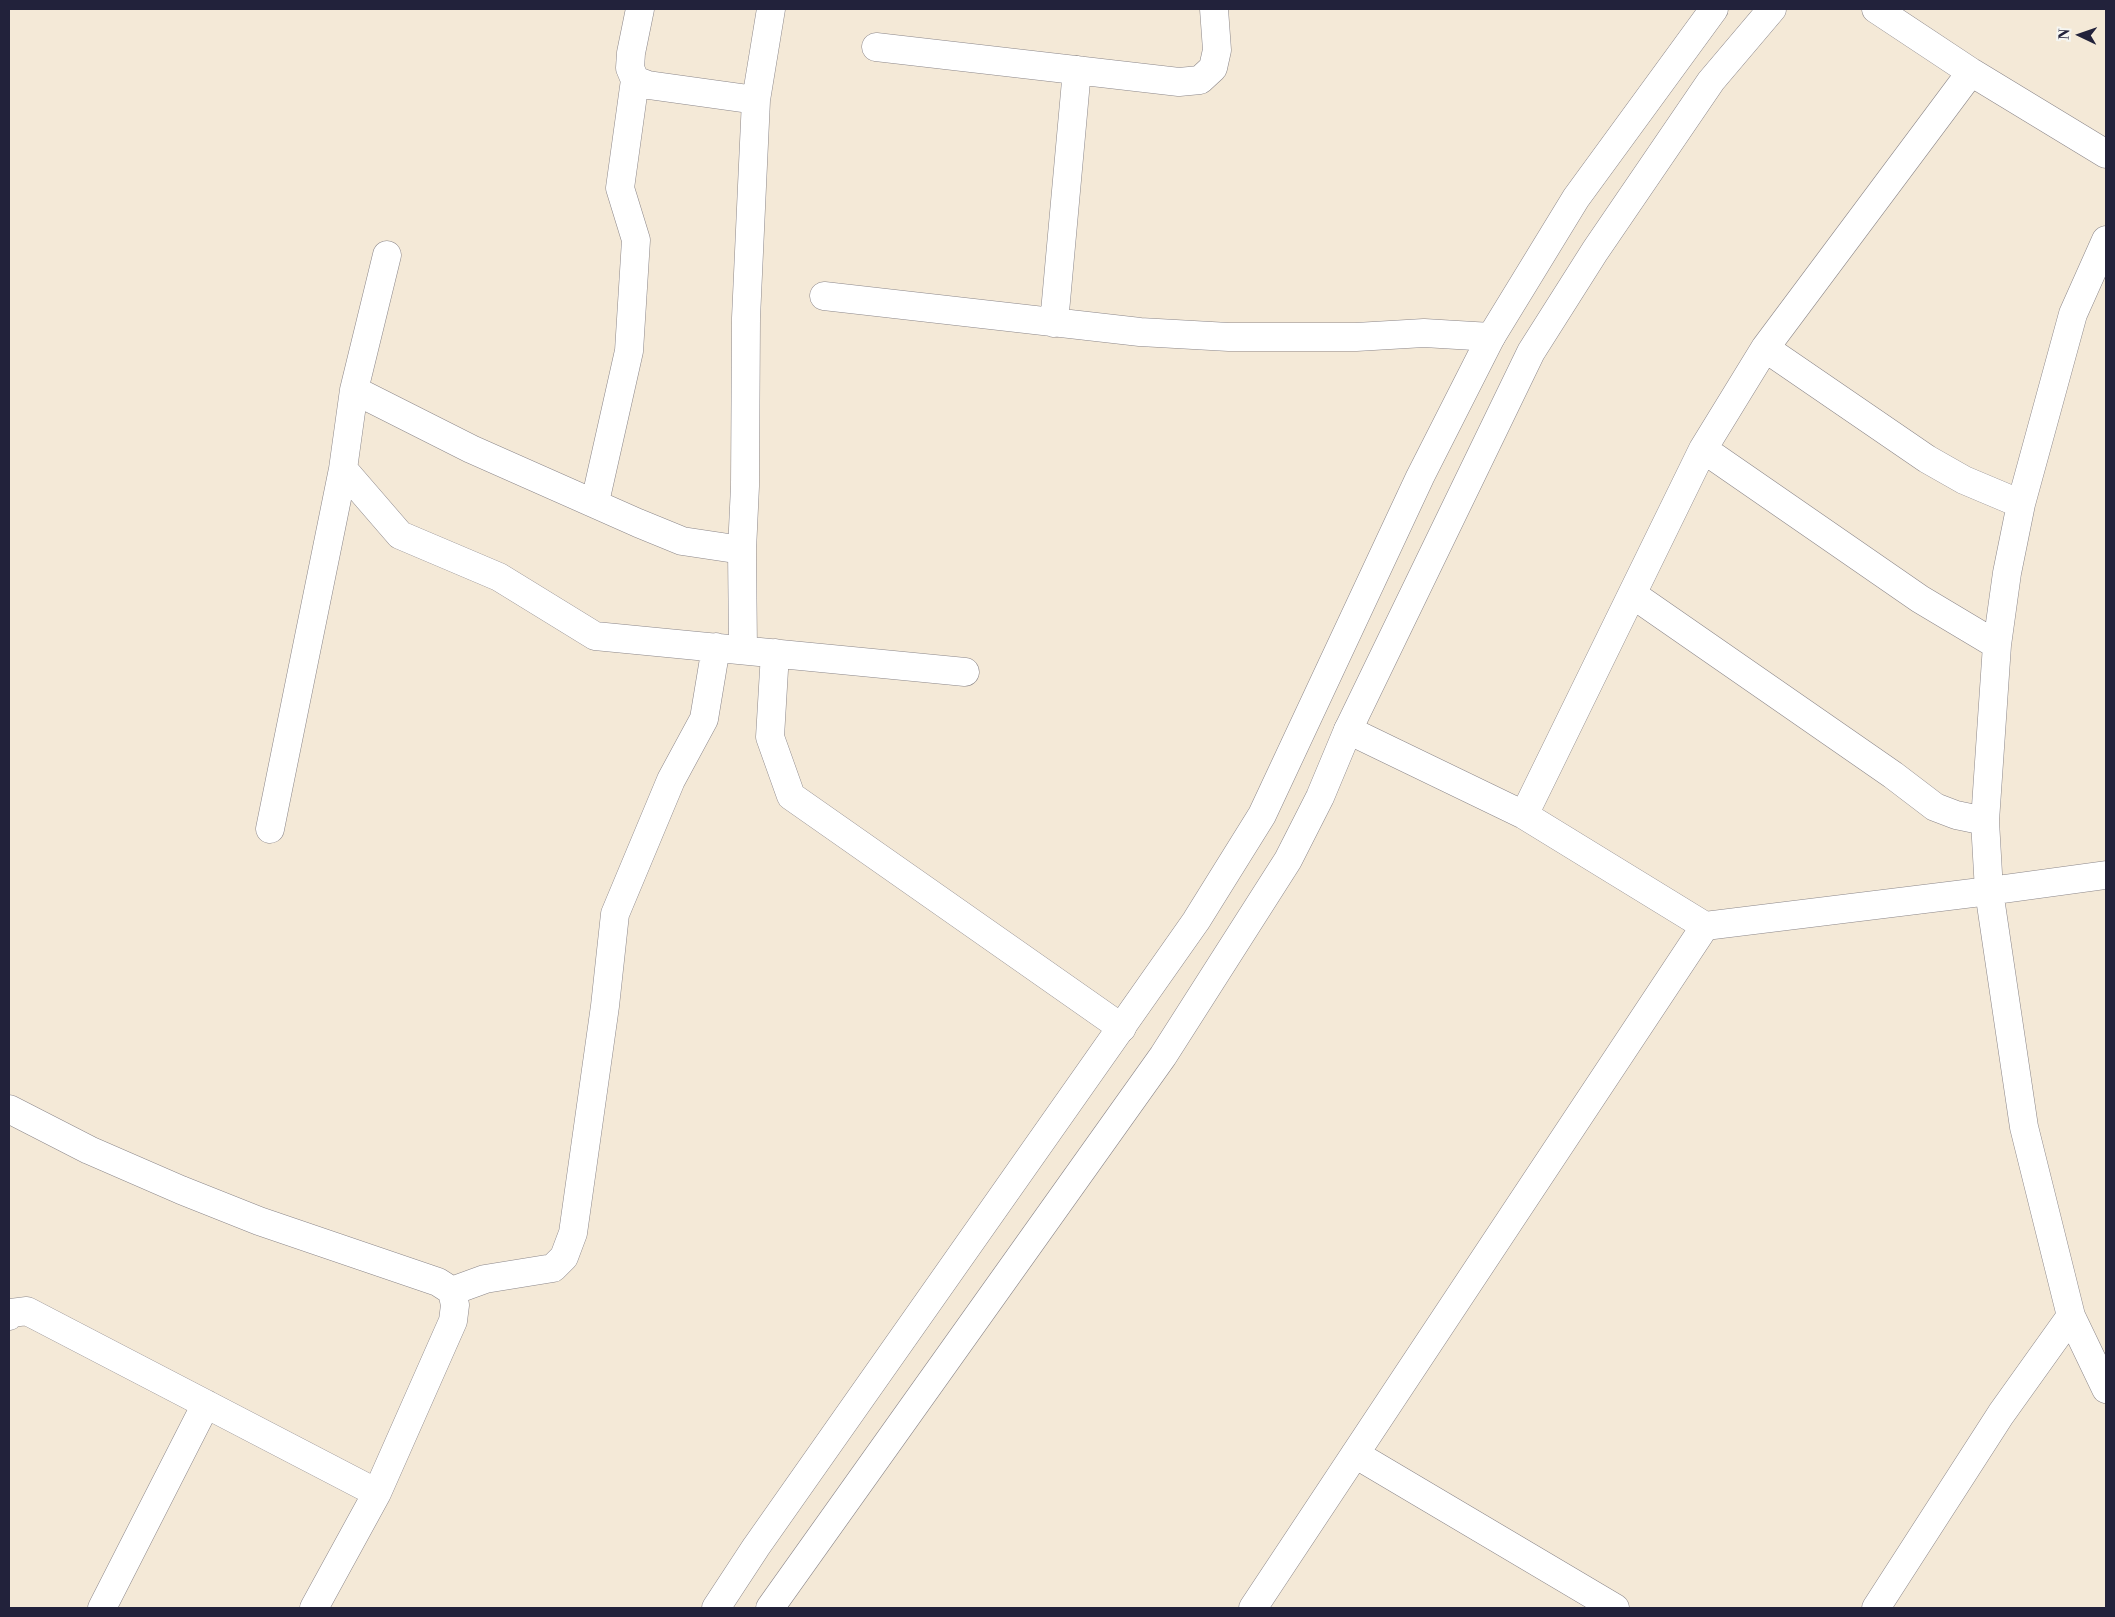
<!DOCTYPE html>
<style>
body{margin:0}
#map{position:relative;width:2115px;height:1617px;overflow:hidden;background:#f4e9d7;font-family:"Libre Bodoni",serif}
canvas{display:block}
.frame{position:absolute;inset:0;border:10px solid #22223b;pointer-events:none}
.north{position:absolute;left:2055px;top:10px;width:50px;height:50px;-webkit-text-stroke:4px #f6f6f2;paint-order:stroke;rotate:273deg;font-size:14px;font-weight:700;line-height:20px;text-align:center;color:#22223b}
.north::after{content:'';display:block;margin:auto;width:18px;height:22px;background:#22223b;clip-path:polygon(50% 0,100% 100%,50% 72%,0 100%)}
</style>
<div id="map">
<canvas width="2115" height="1617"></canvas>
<div class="frame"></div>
<div class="north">N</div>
</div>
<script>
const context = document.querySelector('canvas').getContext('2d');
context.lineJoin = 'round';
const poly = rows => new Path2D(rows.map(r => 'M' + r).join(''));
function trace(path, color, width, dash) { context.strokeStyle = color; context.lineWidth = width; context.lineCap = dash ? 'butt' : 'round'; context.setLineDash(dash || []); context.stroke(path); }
const minor = poly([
 [640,9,631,53,630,68,635,80,648,85,756,100],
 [1876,9,1971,72,2106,154],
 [876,47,1179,82,1200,80,1213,68,1217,50,1214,9],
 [2106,240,2073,314,2021,504,2007,573,1997,645,1985,821,1989,891,2106,875],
 [824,296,1140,332,1229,337,1356,337,1424,333,1491,337],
 [1054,323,1077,70],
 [1765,348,1927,459,1964,480,2021,504],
 [354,390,471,449,638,523,682,541,742,550],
 [1703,449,1920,599,1997,645],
 [343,469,354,390,387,255],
 [595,502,629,351,636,240,620,188,635,80],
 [1632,594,1893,775,1935,807,1956,815,1985,821],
 [743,650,742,550,745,486,746,318,752,186,756,100,771,9],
 [775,653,770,737,791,796,1122,1028],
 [1524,815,1703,449,1765,348,1971,72],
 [270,829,343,469,400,535,499,577,595,636,965,672],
 [1705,926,1989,891,2024,1127,2071,1316,2106,1389],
 [9,1109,89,1150,181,1190,259,1221,438,1282,452,1291,455,1305,453,1321,377,1493,314,1608],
 [452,1291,485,1279,553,1268,564,1257,573,1233,605,1006,615,914,671,780,704,719,716,647],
 [9,1316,11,1313,27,1311,377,1493],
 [1355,1454,1615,1608],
 [102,1608,206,1404],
 [1253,1608,1705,926,1524,815,1348,730],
 [1876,1608,2001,1414,2071,1316]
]);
const major = poly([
 [716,1608,756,1547,1196,921,1262,815,1420,477,1491,337,1576,198,1714,9],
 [770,1608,1163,1056,1288,860,1320,797,1348,730,1531,352,1595,251,1711,81,1772,9]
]);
trace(minor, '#8b8689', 29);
trace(major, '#8b8689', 29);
trace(minor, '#fff', 28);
trace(major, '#fff', 28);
</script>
